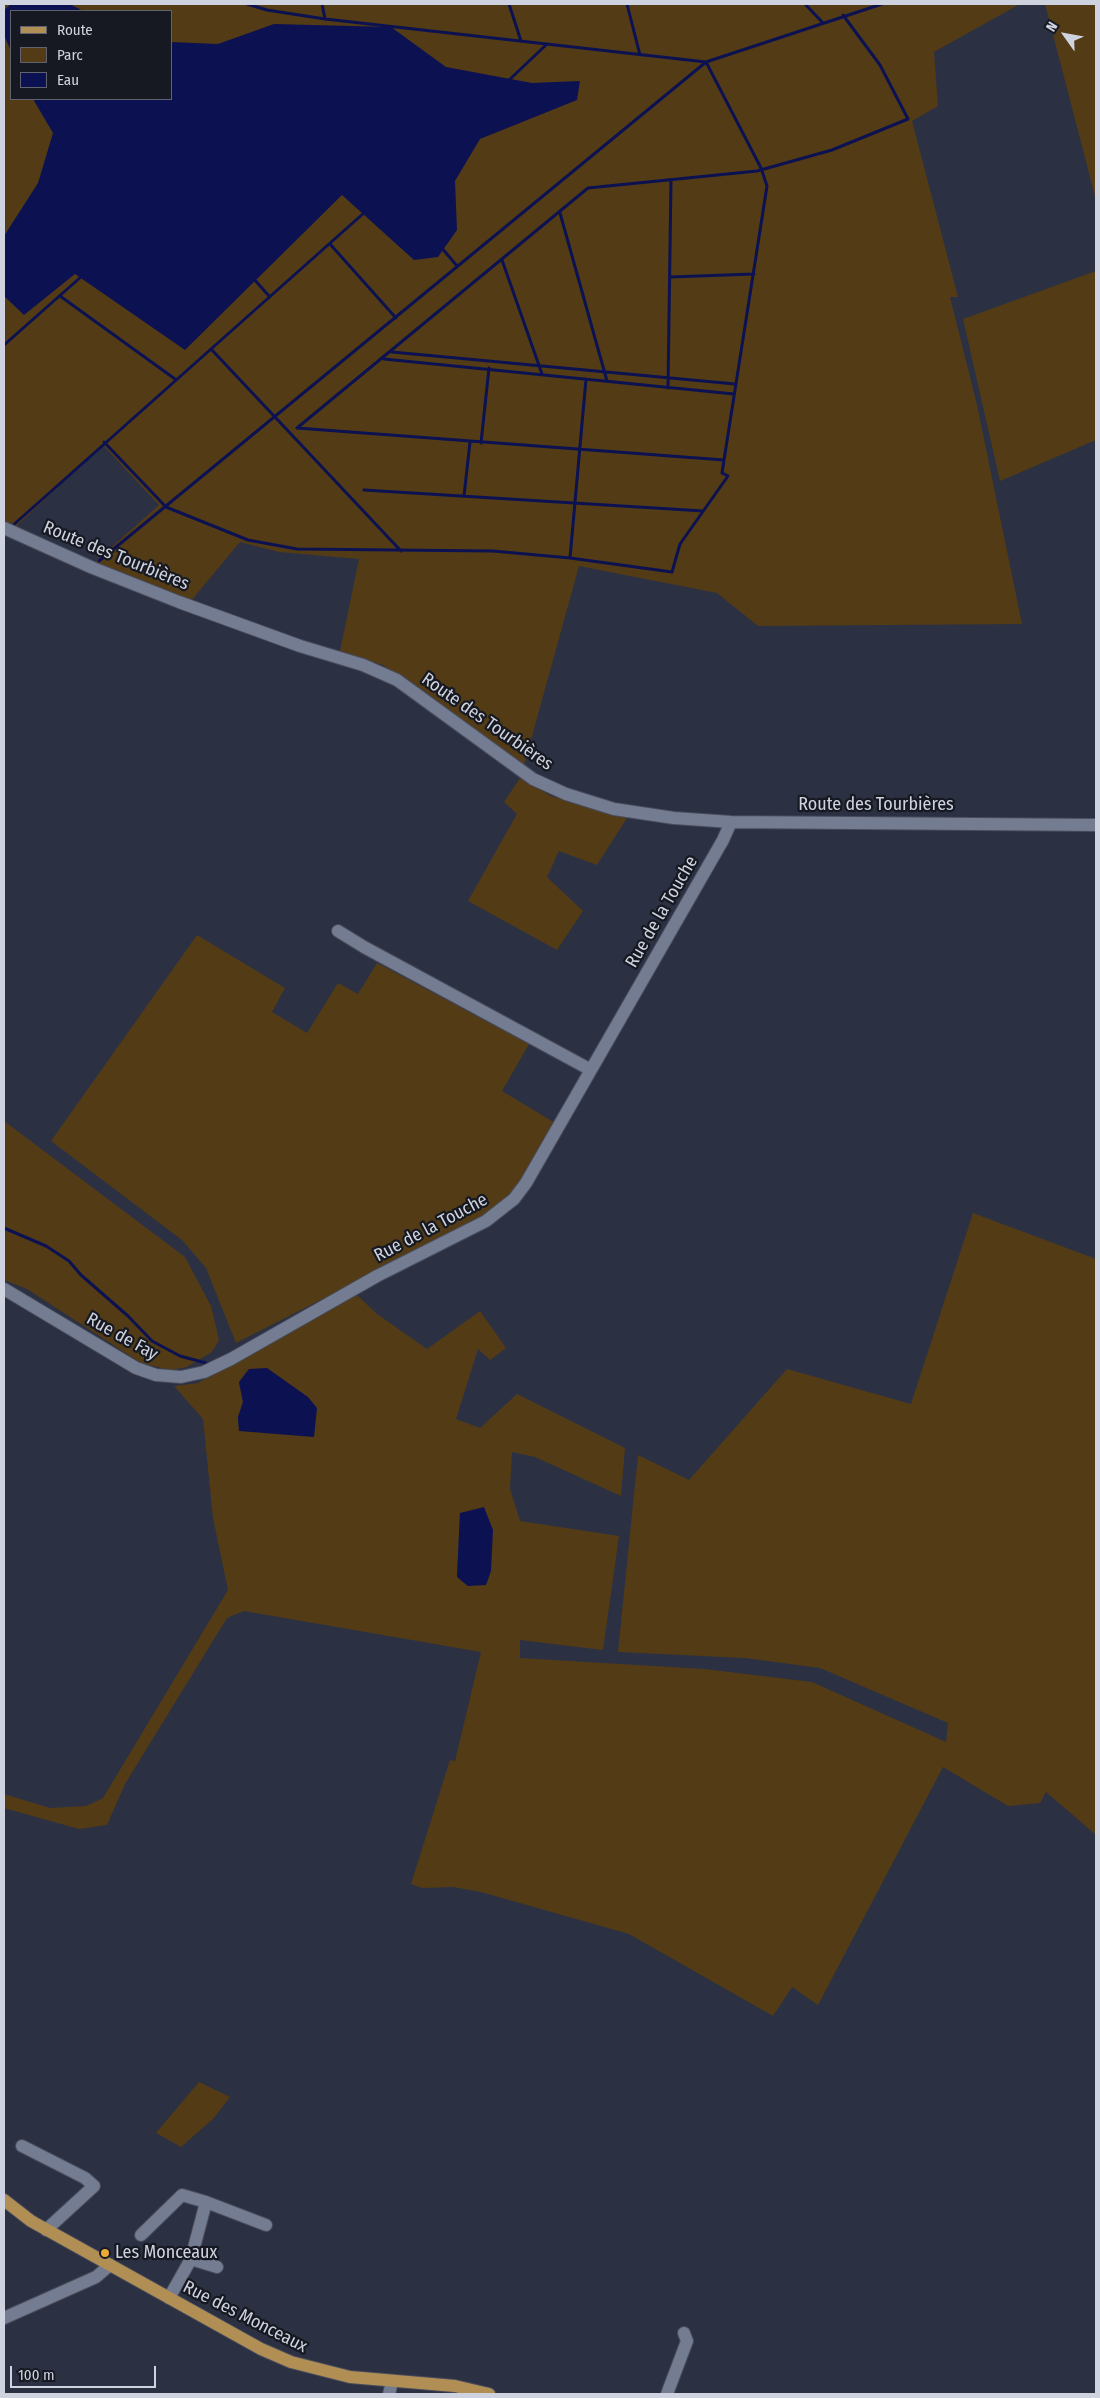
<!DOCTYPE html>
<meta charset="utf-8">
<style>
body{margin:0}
#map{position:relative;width:1100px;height:2398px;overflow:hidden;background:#2b3143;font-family:"Fira Sans Condensed",sans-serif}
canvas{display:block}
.frame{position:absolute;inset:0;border:5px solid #cfd3df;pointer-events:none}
.legend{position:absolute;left:10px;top:10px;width:162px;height:90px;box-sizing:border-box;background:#161921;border:1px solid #60636d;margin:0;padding:6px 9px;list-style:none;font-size:15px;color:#cfd3df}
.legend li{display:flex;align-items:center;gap:10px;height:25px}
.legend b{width:25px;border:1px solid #60636d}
.north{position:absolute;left:1040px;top:10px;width:50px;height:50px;-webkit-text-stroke:4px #161921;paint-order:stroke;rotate:302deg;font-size:14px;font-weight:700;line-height:20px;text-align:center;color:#cfd3df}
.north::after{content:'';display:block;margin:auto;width:18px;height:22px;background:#cfd3df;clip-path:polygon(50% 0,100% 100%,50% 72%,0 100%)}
.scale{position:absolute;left:10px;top:2366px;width:146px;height:22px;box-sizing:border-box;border:2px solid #cfd3df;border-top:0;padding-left:6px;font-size:15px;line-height:18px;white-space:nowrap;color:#cfd3df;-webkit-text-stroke:4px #161921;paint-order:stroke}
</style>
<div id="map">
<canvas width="1100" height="2398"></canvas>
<div class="frame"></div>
<ul class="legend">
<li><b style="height:6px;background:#b18e54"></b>Route</li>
<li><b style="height:14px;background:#533b16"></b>Parc</li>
<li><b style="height:14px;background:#0c1251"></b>Eau</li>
</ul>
<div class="north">N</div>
<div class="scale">100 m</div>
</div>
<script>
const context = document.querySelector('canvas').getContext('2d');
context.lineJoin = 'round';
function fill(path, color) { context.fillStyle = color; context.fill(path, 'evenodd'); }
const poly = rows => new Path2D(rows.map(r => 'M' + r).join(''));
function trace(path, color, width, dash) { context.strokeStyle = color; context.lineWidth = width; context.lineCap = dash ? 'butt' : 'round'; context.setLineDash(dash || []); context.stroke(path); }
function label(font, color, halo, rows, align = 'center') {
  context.font = font + ' "Fira Sans Condensed",sans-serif'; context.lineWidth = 4.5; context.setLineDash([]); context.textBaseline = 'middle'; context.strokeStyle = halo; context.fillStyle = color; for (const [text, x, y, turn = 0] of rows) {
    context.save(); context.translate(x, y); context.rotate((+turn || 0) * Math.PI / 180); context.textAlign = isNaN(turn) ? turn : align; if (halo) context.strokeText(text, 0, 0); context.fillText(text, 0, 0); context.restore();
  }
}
fill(poly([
 [4,4,1020,4,934,52,938,106,912,121,958,297,950,297,977,405,1022,624,758,626,717,593,579,566,524,765,424,692,383,665,340,651,359,559,279,552,240,542,190,602,95,562,159,505,103,445,12,530,4,525],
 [11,11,171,11,171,99,11,99],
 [1045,4,1096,4,1096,200],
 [1096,271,1096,440,1000,481,963,319],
 [520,778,551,796,627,818,597,865,559,851,547,877,583,911,557,950,468,901,517,814,504,802],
 [197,935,285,988,272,1012,307,1033,338,983,358,994,377,963,529,1044,502,1091,555,1123,524,1178,502,1203,462,1228,236,1343,206,1268,182,1240,51,1141],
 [4,1121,185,1257,211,1306,219,1340,212,1352,187,1367,170,1370,141,1363,27,1289,4,1280],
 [973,1213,1096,1259,1096,1835,1046,1792,1040,1803,1008,1806,943,1767,818,2005,792,1987,773,2016,629,1934,481,1892,453,1887,422,1888,411,1884,450,1760,455,1761,481,1652,244,1611,227,1618,125,1784,107,1825,79,1829,4,1808,4,1794,50,1808,86,1806,103,1798,228,1590,213,1518,203,1419,174,1386,198,1383,357,1295,377,1314,427,1349,480,1311,506,1348,490,1360,478,1349,456,1419,480,1428,517,1394,625,1448,621,1496,535,1457,512,1452,510,1489,520,1521,619,1536,603,1650,520,1640,520,1658,704,1669,812,1682,946,1742,948,1723,820,1668,745,1658,618,1652,638,1455,689,1480,787,1369,911,1404],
 [249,1369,239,1431,238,1417,243,1402,239,1382],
 [460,1513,468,1586,457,1577],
 [199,2082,230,2097,213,2119,181,2147,156,2133]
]), '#533b16');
fill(poly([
 [11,4,70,4,83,11,11,11,11,51,4,35,4,10],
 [274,24,391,27,446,67,532,83,580,81,577,100,480,139,455,181,457,230,438,257,414,260,342,195,185,350,75,274,24,315,4,296,4,236,38,183,53,133,33,99,171,99,171,42,218,44],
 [267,1368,308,1397,317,1408,314,1437,239,1431,238,1417,243,1402,239,1382,249,1369],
 [484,1507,493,1530,491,1571,486,1585,468,1586,457,1577,460,1513]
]), '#0c1251');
trace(poly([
 [322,4,325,19],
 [509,4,521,41],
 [627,4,640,55],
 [805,4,823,23],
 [508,81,546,45],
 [560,213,607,381],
 [330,244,396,318],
 [441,247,457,266],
 [502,260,542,374],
 [670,277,754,274],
 [253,278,269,296],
 [60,296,175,379],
 [4,345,82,276],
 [211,349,401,551],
 [392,352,735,384],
 [384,359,734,394],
 [668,388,671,180],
 [104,442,166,507,248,540,297,549,493,551,570,558,672,572,680,544,728,476,722,473,724,460,767,186,761,168,706,62,325,19,267,10,247,4],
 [481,443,489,368],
 [724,460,297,428,588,188,757,171,832,150,908,119,880,65,843,15],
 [364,490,703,511],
 [464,496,470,442],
 [11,527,365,212],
 [570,558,586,379],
 [99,561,706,62,882,4],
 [4,1228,46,1246,69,1261,81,1275,128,1316,152,1341,180,1356,206,1363]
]), '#0c1251', 3);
const minor = poly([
 [4,528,93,568,179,602,300,646,363,665,397,680,533,779,566,794,614,809,674,818,731,822,1096,825],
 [338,931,364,947,591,1070],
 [4,1289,136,1368,156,1375,181,1377,204,1372,231,1359,377,1276,486,1221,514,1199,526,1183,723,840,731,822],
 [22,2146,85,2178,94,2186,46,2230],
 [141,2235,182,2195,206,2202],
 [191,2259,217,2267],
 [169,2298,191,2259,206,2202,266,2225],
 [4,2318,96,2277,110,2265],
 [389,2394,392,2382],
 [667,2394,687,2341,684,2333]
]);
const major = poly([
 [4,2200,31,2221,67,2241,261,2349,291,2362,350,2377,455,2386,489,2394]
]);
trace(minor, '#484c5c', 14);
trace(major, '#484c5c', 14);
trace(minor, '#747c91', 12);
trace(major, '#b18e54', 12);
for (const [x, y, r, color] of [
 [105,2253,5,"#eba93a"]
]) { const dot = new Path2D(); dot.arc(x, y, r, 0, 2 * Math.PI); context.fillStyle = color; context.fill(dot); trace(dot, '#161921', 2); }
label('18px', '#cfd3df', '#161921', [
 ["Route des Tourbières",116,556,22],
 ["Route des Tourbières",487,722,35],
 ["Route des Tourbières",876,805],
 ["Rue de la Touche",662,912,-60],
 ["Rue de la Touche",431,1228,-28],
 ["Rue de Fay",122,1337,29],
 ["Rue des Monceaux",245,2317,27]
]);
label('18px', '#cfd3df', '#161921', [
 ["Les Monceaux",115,2253]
], 'left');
</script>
